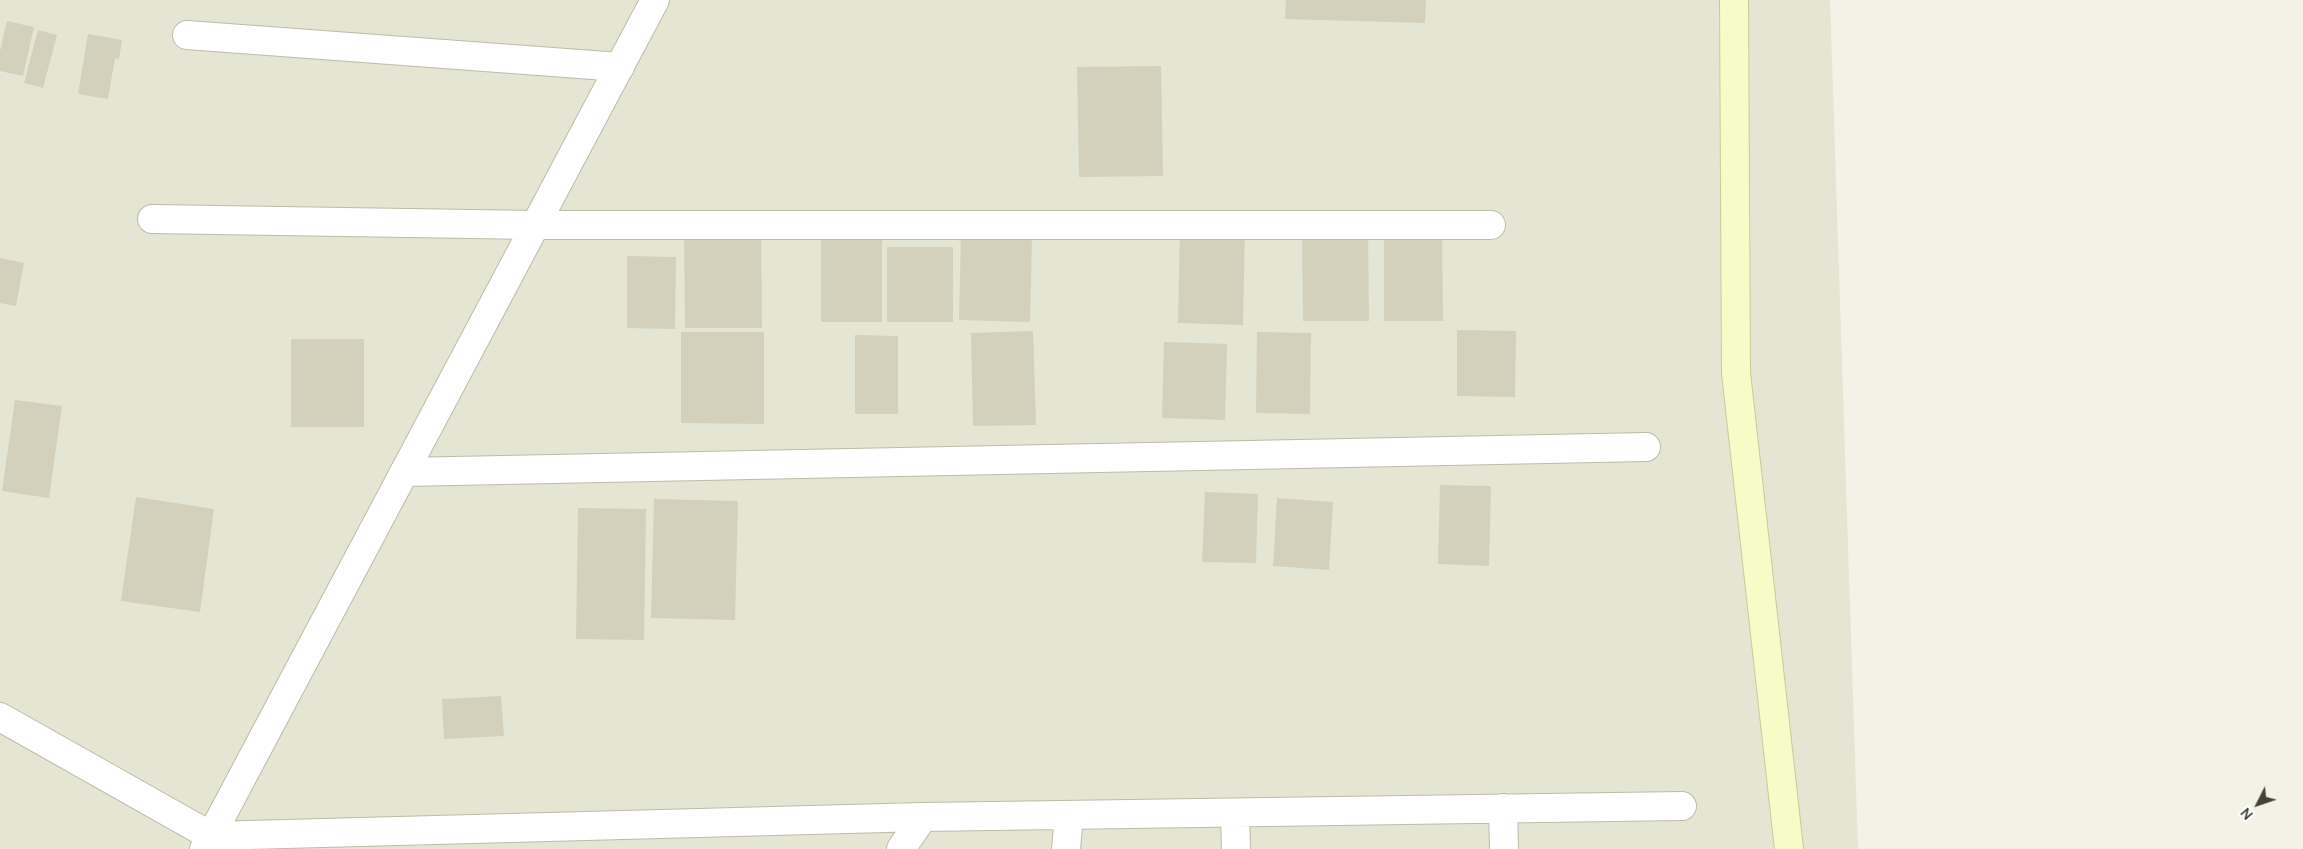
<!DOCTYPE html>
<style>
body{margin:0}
#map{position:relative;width:2303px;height:849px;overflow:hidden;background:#f2f2e6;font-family:Manrope,sans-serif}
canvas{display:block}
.north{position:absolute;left:2233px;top:779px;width:50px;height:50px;-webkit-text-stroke:4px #fff;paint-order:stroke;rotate:229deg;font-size:14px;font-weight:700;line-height:20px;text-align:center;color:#444336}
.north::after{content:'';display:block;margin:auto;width:18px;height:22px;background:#444336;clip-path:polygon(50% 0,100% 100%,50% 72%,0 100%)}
</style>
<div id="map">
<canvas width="2303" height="849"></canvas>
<div class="north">N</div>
</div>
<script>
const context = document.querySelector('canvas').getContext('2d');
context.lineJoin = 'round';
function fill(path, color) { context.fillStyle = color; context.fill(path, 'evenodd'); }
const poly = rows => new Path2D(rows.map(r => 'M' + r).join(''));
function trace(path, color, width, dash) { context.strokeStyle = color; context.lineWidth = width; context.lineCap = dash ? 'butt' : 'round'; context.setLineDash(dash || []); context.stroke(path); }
fill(poly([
 [0,0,1830,0,1858,849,0,849]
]), '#e5e5d4');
fill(poly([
 [1286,0,1426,0,1425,23,1285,19],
 [7,21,34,27,23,76,0,71,0,51],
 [38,30,57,35,43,88,24,83],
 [88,34,122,40,119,59,115,58,108,99,78,94],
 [1161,66,1163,176,1079,177,1077,67],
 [1180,224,1245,225,1243,325,1178,323],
 [761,227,762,328,685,328,684,228],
 [1302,229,1368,230,1369,321,1303,321],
 [1384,229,1442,229,1443,321,1384,321],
 [961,233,1032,236,1030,322,959,320],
 [821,237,882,237,882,322,821,322],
 [887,247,953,247,953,322,887,322],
 [627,256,676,257,675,329,627,328],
 [0,258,24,263,16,306,0,303],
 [1457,330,1516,331,1515,397,1457,396],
 [1033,331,1036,425,973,426,971,333],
 [681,332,764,332,764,424,681,423],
 [1257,332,1311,333,1310,414,1256,413],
 [855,335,898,336,898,414,855,414],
 [291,339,364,339,364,427,291,427],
 [1164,342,1227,344,1225,420,1162,418],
 [15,400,62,406,49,498,2,491],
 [1440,485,1491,486,1489,566,1438,564],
 [1205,492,1258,494,1256,563,1202,562],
 [136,497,214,509,200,612,121,601],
 [1277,498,1333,502,1329,570,1273,566],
 [654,499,738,501,735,620,651,618],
 [578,508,646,509,644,640,576,639],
 [501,696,504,736,444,739,442,699]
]), '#d3d1bc');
const street = poly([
 [187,35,620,67],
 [152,219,536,225,1491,225],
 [404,472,1646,447],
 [0,717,211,836,923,817,1682,806],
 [1503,808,1504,849],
 [1235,813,1236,849],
 [204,849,655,0],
 [901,849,923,817],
 [1066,849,1069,815]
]);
const secondary = poly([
 [1734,0,1736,373,1789,849]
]);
trace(street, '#bdbca9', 30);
trace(secondary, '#c9cc96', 30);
trace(street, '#fff', 28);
trace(secondary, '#f7fbc7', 28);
</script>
